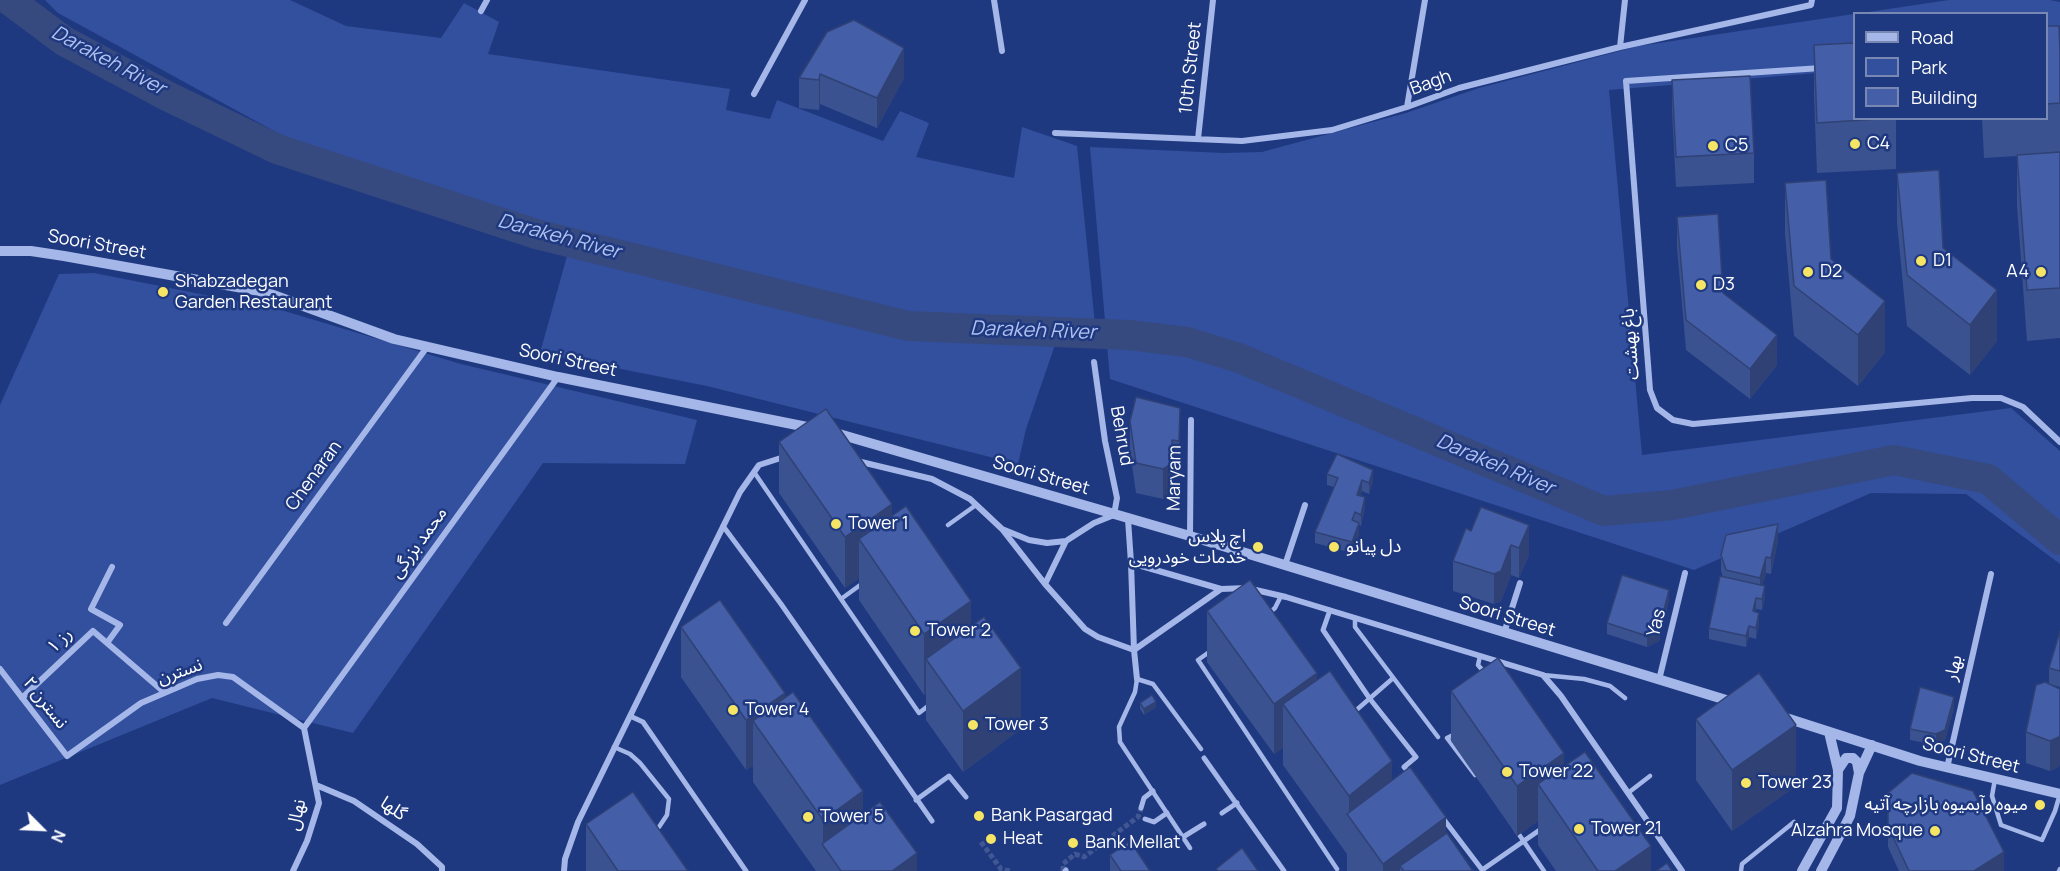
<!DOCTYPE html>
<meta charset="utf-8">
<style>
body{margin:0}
#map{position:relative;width:2060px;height:871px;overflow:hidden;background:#1f3980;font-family:Manrope,sans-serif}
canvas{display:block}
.legend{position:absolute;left:1853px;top:12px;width:195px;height:108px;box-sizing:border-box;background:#1f3980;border:2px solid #7988b3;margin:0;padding:8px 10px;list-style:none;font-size:18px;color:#fff}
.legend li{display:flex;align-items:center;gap:12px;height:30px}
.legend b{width:30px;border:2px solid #7988b3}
.north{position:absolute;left:12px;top:799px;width:60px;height:60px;-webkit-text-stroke:4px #1f3980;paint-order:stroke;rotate:114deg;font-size:16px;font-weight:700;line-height:24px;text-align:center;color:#fff}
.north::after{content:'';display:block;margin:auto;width:21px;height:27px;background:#fff;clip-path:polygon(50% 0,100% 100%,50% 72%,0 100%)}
</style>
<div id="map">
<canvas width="2060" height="871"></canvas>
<ul class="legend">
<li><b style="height:8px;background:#a4b7e8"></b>Road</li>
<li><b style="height:16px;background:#33509e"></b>Park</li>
<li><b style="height:16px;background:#445fa7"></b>Building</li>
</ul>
<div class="north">N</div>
</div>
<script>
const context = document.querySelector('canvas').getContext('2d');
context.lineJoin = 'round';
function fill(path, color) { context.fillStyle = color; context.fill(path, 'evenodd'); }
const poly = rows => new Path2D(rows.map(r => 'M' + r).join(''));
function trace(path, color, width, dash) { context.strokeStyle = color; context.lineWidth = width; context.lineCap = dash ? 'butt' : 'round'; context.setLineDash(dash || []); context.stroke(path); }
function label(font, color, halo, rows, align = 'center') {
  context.font = font + ' Manrope,"Noto Sans Arabic",sans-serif'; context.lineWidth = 5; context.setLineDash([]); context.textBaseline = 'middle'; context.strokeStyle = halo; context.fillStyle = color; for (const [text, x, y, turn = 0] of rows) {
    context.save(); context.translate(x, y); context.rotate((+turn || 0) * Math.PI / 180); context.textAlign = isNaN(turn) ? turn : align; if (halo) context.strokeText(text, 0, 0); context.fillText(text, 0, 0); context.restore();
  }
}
fill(poly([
 [45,0,290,0,346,26,441,38,464,3,499,22,488,54,730,89,726,110,770,119,777,100,883,141,900,111,929,123,916,157,1014,178,1022,127,1077,146,1097,344,1055,345,1026,429,1018,464,707,386,540,353,567,256,571,230,307,149,58,13],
 [1949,0,2050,0,2060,2,2060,54,2047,55,2046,14,1855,14],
 [1854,14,1854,70,1609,90,1642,455,2011,408,2060,451,2060,564,1966,494,1871,493,1694,570,1110,379,1090,147,1224,153,1262,152,1406,113,1479,88,1639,46],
 [94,273,281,310,461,364,697,420,685,464,543,463,353,733,212,698,0,785,0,405,59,274]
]), '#33509e');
trace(poly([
 [9,0,64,41,167,96,277,149,536,234,908,326,1129,335,1187,342,1239,358,1604,511,1672,505,1894,460,1988,479,2060,540]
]), '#374a7f', 30);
trace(poly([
 [981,842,1001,869,1010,871],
 [1063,871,1063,864,1075,854,1084,857,1138,817,1141,808]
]), '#415793', 5, [5, 2.5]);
trace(poly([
 [754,472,919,713,928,706],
 [948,525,976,505],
 [841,599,863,583],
 [1269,613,1275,608,1281,596],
 [1355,618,1355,627,1438,737],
 [1212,650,1198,660,1337,869],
 [1480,656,1478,665,1484,672],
 [1543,675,1584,679,1610,686,1625,698],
 [1353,713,1392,679],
 [1455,734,1447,738,1475,775],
 [614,747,630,754,640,763,669,799,667,815,659,827],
 [1995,779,1992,796,2001,825,2042,840,2055,811,2060,794],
 [1628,793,1650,776],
 [1516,830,1544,871],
 [1190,848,1120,742,1119,727,1135,692,1137,679,1153,684,1201,749],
 [1741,871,1742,864,1794,822],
 [2059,871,2060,869]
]), '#a4b7e8', 4.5);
trace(poly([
 [723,526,781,604,932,821],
 [1330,610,1323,630,1370,699,1416,757,1404,767,1409,773],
 [630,716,643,722,746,871],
 [1204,758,1284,871],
 [916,800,949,776,966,797],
 [1141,808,1144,798,1153,791],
 [1222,813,1237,803],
 [1442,817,1483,871],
 [1145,819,1154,822,1167,813],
 [1183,837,1204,824],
 [1482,870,1544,827],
 [1065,871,1066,870]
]), '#a4b7e8', 5);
trace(poly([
 [994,0,1002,51],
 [481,11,487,0],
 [1620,47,1625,0],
 [1821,68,1626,81,1650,390,1657,408,1673,420,1693,424,1972,398,2001,398,2023,407,2060,442],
 [754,94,805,0],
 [1407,107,1425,0],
 [1055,133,1242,141,1332,130,1407,107,1459,88,1620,47,1811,5,1812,0],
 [1198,139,1213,0],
 [857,461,932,479,970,499,1002,529,1045,584,1085,629,1098,637,1134,650],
 [1128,519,1131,563,1134,650,1137,679],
 [1002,529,1029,540,1047,543,1066,541],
 [1190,536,1191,420],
 [1131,563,1221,589],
 [1285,565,1305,505],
 [1045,584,1066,541,1094,523,1114,515,1117,498,1105,441,1094,362],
 [226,623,427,347],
 [1504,633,1520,583],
 [107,643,120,625,91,609,112,567],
 [1134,650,1221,589,1247,588,1286,597,1543,675,1561,696,1682,871],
 [0,669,67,756,141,703,197,679,218,675,233,677,304,728],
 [1659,680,1685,573],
 [22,698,93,631,164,692],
 [304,728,558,377],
 [1947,768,1991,574],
 [316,785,354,801,417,844,442,867,442,871],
 [293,871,307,841,319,803,304,728],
 [564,871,565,859,578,822,740,492,759,465,784,457]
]), '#a4b7e8', 6);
trace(poly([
 [0,251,31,251,64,256,265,292,394,339,558,377,817,429],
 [832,432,1190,536,1736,703],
 [1780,716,1920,761,2060,794],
 [1838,770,1846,758,1853,758,1857,762,1859,773],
 [1802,871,1837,808,1838,770,1829,732],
 [1821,871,1850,816,1859,773,1872,745]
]), '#a4b7e8', 10);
fill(poly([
 [2046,26,2060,53,2060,338,2027,341,2017,206,2017,156,1984,158,1982,118,2046,118],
 [827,32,904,78,877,128,820,104,819,110,799,108,799,78],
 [1814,45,1896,118,1896,169,1817,173,1814,96],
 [1672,80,1754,153,1754,183,1676,187,1672,110],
 [1897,173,1943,248,1997,341,1970,375,1907,326,1897,223],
 [1785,183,1831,259,1885,352,1858,386,1794,336,1785,234],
 [1677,217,1723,293,1777,365,1750,399,1686,350,1677,247],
 [1130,421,1180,439,1179,471,1172,470,1172,493,1163,499,1136,493,1130,451],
 [779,442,892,516,971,626,1021,729,963,772,926,720,926,694,924,695,859,600,859,578,845,588,779,493],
 [1327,474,1373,481,1369,494,1362,491,1360,496,1365,508,1361,526,1359,525,1359,534,1352,553,1315,543,1315,532,1334,487,1327,485],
 [1481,507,1529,555,1519,578,1511,575,1501,601,1494,604,1453,591,1453,561,1471,531],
 [1778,541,1771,574,1766,573,1762,586,1765,597,1762,610,1756,609,1755,612,1759,624,1756,639,1749,637,1746,647,1709,639,1709,628,1723,577,1721,571,1721,555],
 [1669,600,1659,641,1647,647,1607,634,1607,623],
 [1207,611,1317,680,1392,780,1446,834,1473,871,1347,871,1347,854,1283,765,1283,748,1274,754,1207,662],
 [681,627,785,698,863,814,917,871,816,871,753,782,753,766,746,770,681,677],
 [2060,631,2060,687,2049,684,2049,668],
 [2036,685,2059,767,2050,771,2026,763,2026,732],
 [1451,691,1564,766,1651,871,1556,871,1538,845,1538,821,1517,836,1451,741],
 [1140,703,1156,707,1144,715,1140,709],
 [1954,707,1945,740,1936,745,1910,740,1910,729],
 [1696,719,1796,786,1732,831,1696,780],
 [1888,793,2004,871,1899,871,1888,847],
 [586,824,688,871,586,871],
 [1110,855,1150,871,1110,871]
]), '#3a5290');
fill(poly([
 [904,48,904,78,877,128,877,98],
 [820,74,820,104,819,110,819,80],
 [1997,290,1997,341,1970,375,1970,325],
 [1885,301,1885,352,1858,386,1858,335],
 [1777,335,1777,365,1750,399,1750,369],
 [1180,408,1180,439,1179,471,1179,441],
 [1172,440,1172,493,1163,499,1163,469],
 [1373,470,1373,481,1369,494,1369,483],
 [1362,480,1362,491,1357,506,1357,495],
 [1365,497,1365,508,1361,526,1361,515],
 [892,504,892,555,859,539,859,578,845,588,845,537],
 [1359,523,1359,534,1352,553,1352,542],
 [1778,524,1778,541,1771,574,1771,558],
 [1529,525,1529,555,1519,578,1519,548],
 [1511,545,1511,575,1501,601,1494,604,1494,574],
 [1766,557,1766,573,1760,594,1760,578],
 [1765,586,1765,597,1762,610,1762,599],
 [1669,590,1669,600,1659,641,1647,647,1647,636],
 [1756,598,1756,609,1753,622,1753,611],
 [971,601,971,662,926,659,926,694,924,695,924,634],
 [1759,613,1759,624,1756,639,1756,628],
 [1749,626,1749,637,1746,647,1746,636],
 [1021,668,1021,729,963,772,963,711],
 [1317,673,1317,723,1283,704,1283,748,1274,754,1274,704],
 [785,693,785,743,753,721,753,766,746,770,746,720],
 [1954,697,1954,707,1945,740,1936,745,1936,734],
 [1156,702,1156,707,1144,715,1144,709],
 [1796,725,1796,786,1732,831,1732,770],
 [2060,735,2060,765,2059,767,2050,771,2050,741],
 [1564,753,1564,804,1538,784,1538,821,1517,836,1517,786],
 [1392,761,1392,822,1349,817,1349,796],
 [863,791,863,852,823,846,823,820],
 [1446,817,1446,871,1400,866,1400,871,1383,871,1383,864],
 [1651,846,1651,871,1615,871],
 [2004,852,2004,871,1974,871],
 [917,853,917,871,892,871]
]), '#304275');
const building = poly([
 [854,20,904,48,877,98,820,74,819,80,799,78,827,32,854,20],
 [2046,26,2059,26,2060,53,2060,103,2046,104,2046,26],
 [1854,43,1854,118,1893,118,1817,123,1814,45,1854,43],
 [1750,76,1754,153,1676,157,1672,80,1750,76],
 [2060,152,2060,288,2027,290,2017,155,2060,152],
 [1939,170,1943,248,1997,290,1970,325,1907,275,1897,173,1939,170],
 [1826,180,1831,259,1885,301,1858,335,1794,286,1785,183,1826,180],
 [1718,214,1723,293,1777,335,1750,369,1686,320,1677,217,1718,214],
 [1136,397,1180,408,1179,441,1172,440,1172,463,1163,469,1136,463,1130,421,1136,397],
 [826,409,892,504,845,537,779,442,826,409],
 [1337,454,1373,470,1369,483,1362,480,1357,495,1365,497,1361,515,1355,512,1352,520,1359,523,1352,542,1315,532,1338,478,1327,474,1337,454],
 [906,506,971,601,924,634,859,539,906,506],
 [1481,507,1529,525,1519,548,1511,545,1501,571,1494,574,1453,561,1466,528,1471,531,1481,507],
 [1778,524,1771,558,1766,557,1760,578,1726,570,1721,555,1726,535,1778,524],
 [1622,575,1669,590,1659,630,1647,636,1607,623,1622,575],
 [1720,576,1765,586,1762,599,1756,598,1753,611,1759,613,1756,628,1749,626,1746,636,1709,628,1720,576],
 [1250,580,1317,673,1274,704,1207,611,1250,580],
 [720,600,785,693,746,720,681,627,720,600],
 [984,617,1021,668,963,711,926,659,984,617],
 [2060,631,2060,671,2049,668,2060,631],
 [1498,658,1564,753,1517,786,1451,691,1498,658],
 [1330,671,1392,761,1349,796,1283,704,1330,671],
 [1759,673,1796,725,1732,770,1696,719,1759,673],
 [2045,682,2060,689,2060,735,2059,737,2050,741,2026,732,2036,685,2045,682],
 [1920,687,1954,697,1945,730,1936,734,1910,729,1920,687],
 [793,692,863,791,823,820,753,721,793,692],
 [1152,695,1156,702,1144,709,1140,703,1152,695],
 [1585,752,1651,846,1615,871,1598,871,1538,784,1585,752],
 [1410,767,1446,817,1383,864,1347,814,1410,767],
 [1912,773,1973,791,2004,852,1974,871,1909,871,1888,826,1888,793,1912,773],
 [633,792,688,871,618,871,586,824,633,792],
 [880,802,917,853,892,871,841,871,822,844,880,802],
 [1447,833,1473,871,1404,871,1400,866,1447,833],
 [1130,841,1150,871,1121,871,1110,855,1130,841],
 [1242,848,1258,871,1218,871,1216,869,1242,848],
 [1667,863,1672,871,1656,871,1667,863]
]);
fill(building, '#445fa7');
trace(building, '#304275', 1.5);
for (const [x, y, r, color] of [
 [1855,144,6,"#f6e565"],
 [1713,146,6,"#f6e565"],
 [1921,261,6,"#f6e565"],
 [1808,272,6,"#f6e565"],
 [2041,272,6,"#f6e565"],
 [1701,285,6,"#f6e565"],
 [163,292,6,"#f6e565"],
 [836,524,6,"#f6e565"],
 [1258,547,6,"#f6e565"],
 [1334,547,6,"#f6e565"],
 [915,631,6,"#f6e565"],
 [733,710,6,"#f6e565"],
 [973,725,6,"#f6e565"],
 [1507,772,6,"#f6e565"],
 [1746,783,6,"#f6e565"],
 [2040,805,6,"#f6e565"],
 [979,816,6,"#f6e565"],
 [808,817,6,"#f6e565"],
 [1579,829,6,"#f6e565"],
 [1935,831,6,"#f6e565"],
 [991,839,6,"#f6e565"],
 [1073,843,6,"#f6e565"]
]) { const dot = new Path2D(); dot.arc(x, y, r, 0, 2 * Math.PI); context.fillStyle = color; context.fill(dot); trace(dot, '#1f3980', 2); }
label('18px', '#fff', '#1f3980', [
 ["10th Street",1191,68,-84],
 ["Bagh",1431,83,-20],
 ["Soori Street",97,245,10],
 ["باغ بهشت",1631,344,-94],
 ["Soori Street",568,361,12],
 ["Behrud",1121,436,80],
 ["Chenaran",314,476,-54],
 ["Soori Street",1041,476,16],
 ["Maryam",1175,478,-89],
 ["محمد بزرگی",419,543,-54],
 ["Soori Street",1507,617,17],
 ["Yas",1657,623,-76],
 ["رز ۱",60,641,-44],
 ["بهار",1954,668,-77],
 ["نسترن",180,672,-19],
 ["نسترن ۲",45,703,52],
 ["Soori Street",1971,756,14],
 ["گلها",393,809,34],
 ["نهال",297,815,-77]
]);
label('18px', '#fff', '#1f3980', [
 ["C4",1867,144],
 ["C5",1725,146],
 ["D1",1933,261],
 ["D2",1820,272],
 ["A4",2029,272,"right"],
 ["Shabzadegan",175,282],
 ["Garden Restaurant",175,303],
 ["D3",1713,285],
 ["Tower 1",848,524],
 ["اچ پلاس",1246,537,"right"],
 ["خدمات خودرویی",1246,558,"right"],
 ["دل پیانو",1346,547],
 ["Tower 2",927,631],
 ["Tower 4",745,710],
 ["Tower 3",985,725],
 ["Tower 22",1519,772],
 ["Tower 23",1758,783],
 ["میوه وآبمیوه بازارچه آتیه",2028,805,"right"],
 ["Bank Pasargad",991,816],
 ["Tower 5",820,817],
 ["Tower 21",1591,829],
 ["Alzahra Mosque",1923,831,"right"],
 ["Heat",1003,839],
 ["Bank Mellat",1085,843]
], 'left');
label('italic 20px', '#b0c2f0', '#1f3980', [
 ["Darakeh River",108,61,28],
 ["Darakeh River",559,237,15],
 ["Darakeh River",1033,331,2],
 ["Darakeh River",1495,465,23]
]);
</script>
